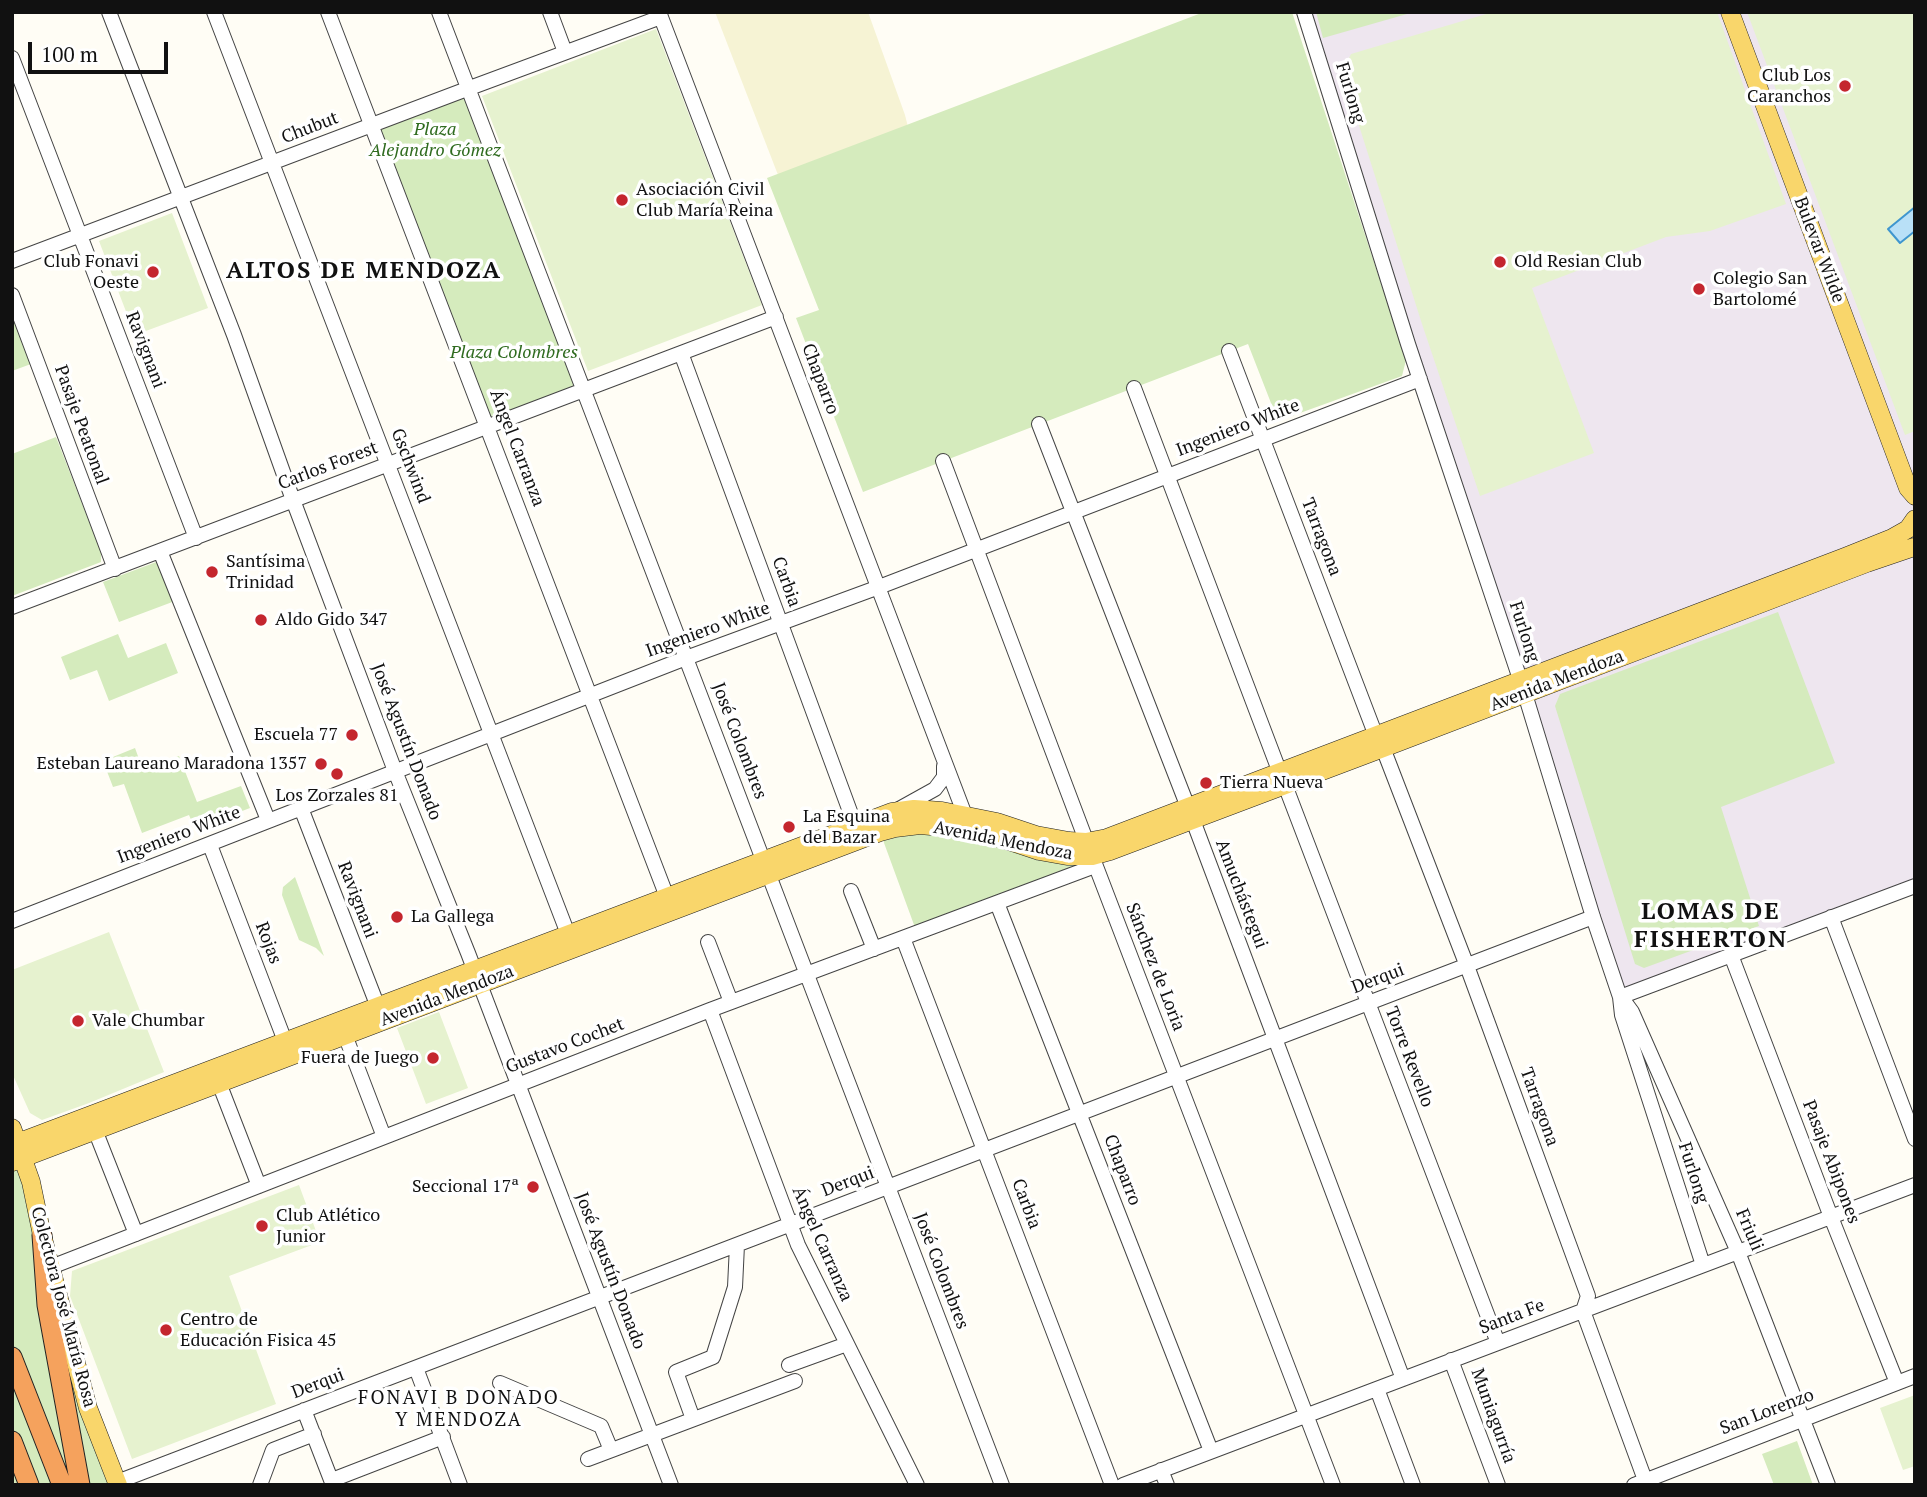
<!DOCTYPE html>
<meta charset="utf-8">
<style>
body{margin:0}
#map{position:relative;width:1927px;height:1497px;overflow:hidden;background:#fffdf5;font-family:"PT Serif",serif}
canvas{display:block}
.frame{position:absolute;inset:0;border:14px solid #111;pointer-events:none}
.scale{position:absolute;left:28px;top:42px;width:140px;height:32px;box-sizing:border-box;border:4px solid #111;border-top:0;padding-left:9px;font-size:21px;line-height:24px;white-space:nowrap;color:#111;-webkit-text-stroke:5px #fff;paint-order:stroke}
</style>
<div id="map">
<canvas width="1927" height="1497"></canvas>
<div class="frame"></div>
<div class="scale">100 m</div>
</div>
<script>
const context = document.querySelector('canvas').getContext('2d');
context.lineJoin = 'round';
function fill(path, color) { context.fillStyle = color; context.fill(path, 'evenodd'); }
const poly = rows => new Path2D(rows.map(r => 'M' + r).join(''));
function trace(path, color, width, dash) { context.strokeStyle = color; context.lineWidth = width; context.lineCap = dash ? 'butt' : 'round'; context.setLineDash(dash || []); context.stroke(path); }
function label(font, color, halo, rows, align = 'center') {
  context.font = font + ' "PT Serif",serif'; context.lineWidth = 7; context.setLineDash([]); context.textBaseline = 'middle'; context.strokeStyle = halo; context.fillStyle = color; for (const [text, x, y, turn = 0] of rows) {
    context.save(); context.translate(x, y); context.rotate((+turn || 0) * Math.PI / 180); context.textAlign = isNaN(turn) ? turn : align; if (halo) context.strokeText(text, 0, 0); context.fillText(text, 0, 0); context.restore();
  }
}
fill(poly([
 [1304,12,1915,12,1915,886,1620,997]
]), '#eee6ef');
fill(poly([
 [715,12,868,12,905,115,919,171,819,281]
]), '#f6f3d4');
fill(poly([
 [1204,12,1292,12,1406,360,1402,376,1278,421,1248,344,863,492,796,318,819,310,767,178],
 [1316,12,1414,12,1323,38],
 [461,96,466,98,575,381,572,388,493,418,488,416,379,132,382,126],
 [12,315,31,364,12,371],
 [56,437,101,552,101,562,12,596,12,454],
 [159,561,175,601,119,622,103,582],
 [1778,612,1835,763,1721,807,1759,926,1644,968,1635,964,1555,706,1560,694],
 [118,634,128,658,166,643,178,673,109,701,97,670,70,680,61,657],
 [135,748,143,770,179,756,197,802,241,786,250,808,195,829,189,815,142,833,124,784,113,787,103,761],
 [920,825,1095,866,917,933,880,832],
 [295,877,324,956,316,948,299,940,289,914,282,895,283,887],
 [12,1128,118,1485,12,1485],
 [1797,1441,1813,1485,1774,1485,1762,1454]
]), '#d5ebbd');
fill(poly([
 [1493,12,1717,12,1786,204,1710,231,1666,237,1532,288,1594,453,1480,496,1422,324,1342,72,1351,54],
 [1747,12,1915,12,1915,431,1905,435],
 [656,29,762,305,588,371,482,96],
 [172,213,208,308,135,335,99,241],
 [109,932,164,1072,89,1103,42,1120,30,1113,12,1073,12,970],
 [439,1012,468,1088,426,1104,397,1028],
 [299,1185,320,1242,229,1276,276,1404,132,1459,70,1296,72,1271],
 [1915,1395,1915,1466,1903,1470,1880,1408]
]), '#e6f2cf');
const water = poly([
 [1915,207,1915,231,1900,243,1888,229,1915,207]
]);
fill(water, '#b9e0f7');
trace(water, '#3f96cf', 2);
const minor = poly([
 [109,12,234,335,293,500,395,771,468,953,671,1485],
 [214,12,568,934],
 [328,12,667,897],
 [439,12,1002,1485],
 [550,12,565,52],
 [659,12,968,823],
 [1304,12,1408,344,1525,694,1593,917,1620,997,1622,1015,1703,1265],
 [12,58,196,538],
 [12,261,467,89,661,17],
 [12,295,115,569],
 [1229,351,1376,736],
 [681,353,855,825],
 [1134,388,1280,773],
 [1039,424,1191,815,1403,1379],
 [943,461,1092,856,1333,1485],
 [160,551,268,820],
 [12,607,776,317],
 [1383,748,1467,966,1588,1296,1583,1311,1645,1480],
 [1285,785,1498,1343],
 [301,808,378,1007],
 [899,809,935,789,944,777,944,766],
 [210,845,288,1049],
 [851,891,874,949],
 [997,903,1211,1451],
 [1831,917,1915,1139],
 [12,921,686,658,879,587,1420,379],
 [903,938,1112,1485],
 [708,942,731,1002],
 [1731,955,1831,1217,1897,1383],
 [1620,997,1915,886],
 [1621,997,1632,1012,1738,1252,1828,1485],
 [710,1010,798,1245,917,1485],
 [345,1035,384,1137],
 [219,1083,259,1186],
 [95,1130,136,1234],
 [51,1267,710,1010,1095,866],
 [1451,1360,1498,1485],
 [789,1365,847,1344],
 [416,1368,460,1485],
 [500,1383,601,1426,611,1450],
 [1377,1389,1413,1485],
 [304,1410,333,1485],
 [693,1419,676,1372,713,1357,735,1287,737,1245],
 [588,1459,795,1381],
 [1161,1470,1167,1485],
 [332,1480,443,1437],
 [117,1482,1593,917],
 [260,1485,273,1450,314,1434],
 [1123,1485,1915,1185],
 [1634,1485,1915,1376]
]);
const major = poly([
 [1730,12,1908,488,1915,496],
 [12,1128,31,1182,42,1235,88,1408,118,1485],
 [12,1145,892,812,914,809,942,811,997,822,1036,835,1069,841,1086,842,1107,838,1845,557,1892,538,1908,529,1915,519],
 [12,1162,880,832,895,828,920,825,942,827,971,831,1003,839,1039,851,1067,856,1092,856,1110,851,1383,748,1867,563,1914,547]
]);
const highway = poly([
 [42,1235,47,1305,80,1485],
 [12,1357,62,1485],
 [12,1441,29,1485]
]);
trace(minor, '#444', 16);
trace(major, '#222', 19);
trace(highway, '#222', 21);
trace(minor, '#fff', 14);
trace(major, '#f9d66b', 18);
trace(highway, '#f5a25d', 19);
for (const [x, y, r, color] of [
 [1845,86,7,"#c4262e"],
 [622,200,7,"#c4262e"],
 [1500,262,7,"#c4262e"],
 [153,272,7,"#c4262e"],
 [1699,289,7,"#c4262e"],
 [212,572,7,"#c4262e"],
 [261,620,7,"#c4262e"],
 [352,735,7,"#c4262e"],
 [321,764,7,"#c4262e"],
 [337,774,7,"#c4262e"],
 [1206,783,7,"#c4262e"],
 [789,827,7,"#c4262e"],
 [397,917,7,"#c4262e"],
 [78,1021,7,"#c4262e"],
 [433,1058,7,"#c4262e"],
 [533,1187,7,"#c4262e"],
 [262,1226,7,"#c4262e"],
 [166,1330,7,"#c4262e"]
]) { const dot = new Path2D(); dot.arc(x, y, r, 0, 2 * Math.PI); context.fillStyle = color; context.fill(dot); trace(dot, '#fff', 2.5); }
label('18px', '#111', '#fff', [
 ["Club Los",1831,76,"right"],
 ["Caranchos",1831,97,"right"],
 ["Asociación Civil",636,190],
 ["Club María Reina",636,211],
 ["Club Fonavi",139,262,"right"],
 ["Oeste",139,283,"right"],
 ["Old Resian Club",1514,262],
 ["Colegio San",1713,279],
 ["Bartolomé",1713,300],
 ["Santísima",226,562],
 ["Trinidad",226,583],
 ["Aldo Gido 347",275,620],
 ["Escuela 77",338,735,"right"],
 ["Esteban Laureano Maradona 1357",307,764,"right"],
 ["Tierra Nueva",1220,783],
 ["Los Zorzales 81",337,796,"center"],
 ["La Esquina",803,817],
 ["del Bazar",803,838],
 ["La Gallega",411,917],
 ["Vale Chumbar",92,1021],
 ["Fuera de Juego",419,1058,"right"],
 ["Seccional 17ª",519,1187,"right"],
 ["Club Atlético",276,1216],
 ["Junior",276,1237],
 ["Centro de",180,1320],
 ["Educación Fisica 45",180,1341]
], 'left');
label('18px', '#111', '#fff', [
 ["Furlong",1350,93,73],
 ["Chubut",310,128,-21],
 ["Bulevar Wilde",1819,250,69],
 ["Ravignani",145,350,69],
 ["Chaparro",820,379,69],
 ["Pasaje Peatonal",81,425,70],
 ["Ingeniero White",1238,428,-21],
 ["Ángel Carranza",517,448,69],
 ["Carlos Forest",328,466,-21],
 ["Gschwind",410,466,69],
 ["Tarragona",1321,537,69],
 ["Carbia",786,582,70],
 ["Ingeniero White",708,630,-20],
 ["Furlong",1524,632,72],
 ["Avenida Mendoza",1557,681,-21],
 ["José Colombres",739,741,69],
 ["José Agustín Donado",406,742,69],
 ["Ingeniero White",179,835,-21],
 ["Avenida Mendoza",1003,841,11],
 ["Amuchástegui",1241,894,69],
 ["Ravignani",357,900,69],
 ["Rojas",268,943,69],
 ["Sánchez de Loria",1155,967,69],
 ["Derqui",1378,979,-21],
 ["Avenida Mendoza",447,996,-21],
 ["Gustavo Cochet",565,1046,-21],
 ["Torre Revello",1409,1057,69],
 ["Tarragona",1539,1107,70],
 ["Pasaje Abipones",1831,1162,69],
 ["Chaparro",1122,1170,69],
 ["Furlong",1693,1173,72],
 ["Derqui",848,1182,-21],
 ["Carbia",1026,1204,69],
 ["Friuli",1749,1230,67],
 ["Ángel Carranza",822,1244,66],
 ["José Agustín Donado",610,1271,69],
 ["José Colombres",941,1271,69],
 ["Colectora José María Rosa",63,1307,75],
 ["Santa Fe",1512,1317,-21],
 ["Derqui",318,1384,-21],
 ["San Lorenzo",1767,1412,-21],
 ["Muniagurría",1493,1416,70]
]);
label('italic 18px', '#2f6b1f', '#fff', [
 ["Plaza",435,130],
 ["Alejandro Gómez",435,151],
 ["Plaza Colombres",514,353]
]);
context.letterSpacing = '2px';
label('19px', '#111', '#fff', [
 ["FONAVI B DONADO",459,1399],
 ["Y MENDOZA",459,1421]
]);
context.letterSpacing = '0px';
context.letterSpacing = '2px';
label('bold 24px', '#111', '#fff', [
 ["ALTOS DE MENDOZA",364,271],
 ["LOMAS DE",1711,912],
 ["FISHERTON",1711,940]
]);
context.letterSpacing = '0px';
</script>
